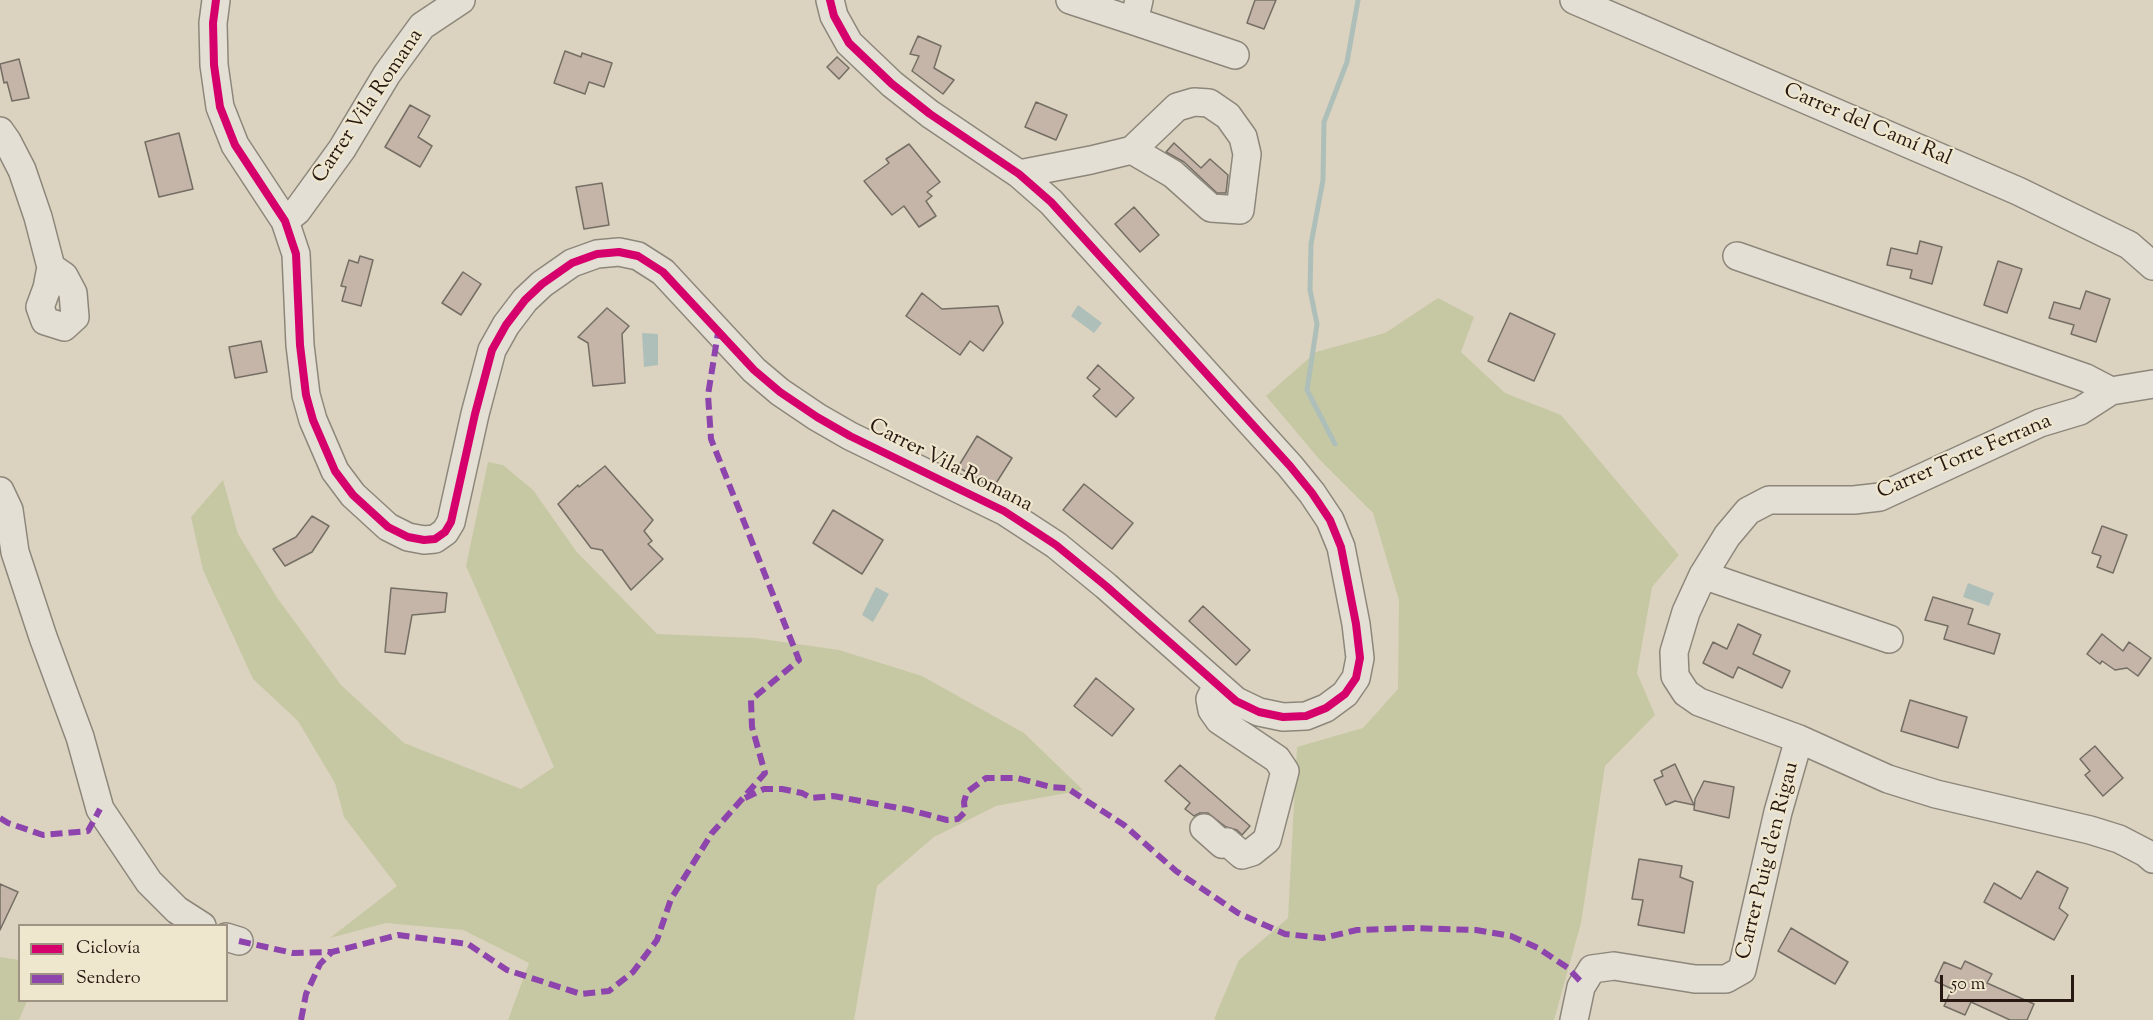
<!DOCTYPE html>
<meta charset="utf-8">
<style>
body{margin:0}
#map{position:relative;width:2153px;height:1020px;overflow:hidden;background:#dbd3bf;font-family:"Sorts Mill Goudy",serif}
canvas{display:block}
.legend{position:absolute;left:18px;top:924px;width:210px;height:78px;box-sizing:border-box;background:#efe6ce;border:2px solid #9f9483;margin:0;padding:8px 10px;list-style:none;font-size:18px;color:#271912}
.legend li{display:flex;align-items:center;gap:12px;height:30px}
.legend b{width:30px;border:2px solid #9f9483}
.scale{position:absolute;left:1940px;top:975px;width:134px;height:27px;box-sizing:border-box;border:3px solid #271912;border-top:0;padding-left:8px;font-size:18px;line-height:21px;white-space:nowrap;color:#271912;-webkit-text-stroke:4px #efe6ce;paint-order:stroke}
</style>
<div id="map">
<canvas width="2153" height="1020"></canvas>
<ul class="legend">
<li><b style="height:8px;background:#d6006c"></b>Ciclovía</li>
<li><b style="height:8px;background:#8e44ad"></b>Sendero</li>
</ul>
<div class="scale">50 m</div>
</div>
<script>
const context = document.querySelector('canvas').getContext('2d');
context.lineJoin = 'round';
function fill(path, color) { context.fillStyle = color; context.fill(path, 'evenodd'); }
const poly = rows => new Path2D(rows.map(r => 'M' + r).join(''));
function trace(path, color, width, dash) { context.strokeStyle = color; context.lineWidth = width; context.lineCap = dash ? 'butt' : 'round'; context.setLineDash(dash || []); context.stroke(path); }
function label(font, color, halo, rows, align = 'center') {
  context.font = font + ' "Sorts Mill Goudy",serif'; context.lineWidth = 4.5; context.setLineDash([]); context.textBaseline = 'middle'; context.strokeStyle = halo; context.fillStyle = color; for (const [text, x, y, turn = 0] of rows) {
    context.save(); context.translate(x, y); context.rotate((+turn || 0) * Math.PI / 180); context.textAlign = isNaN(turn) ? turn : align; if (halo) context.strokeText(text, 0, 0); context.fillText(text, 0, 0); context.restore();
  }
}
fill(poly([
 [1438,298,1474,317,1461,352,1505,393,1561,415,1679,555,1652,587,1637,673,1655,715,1605,766,1581,923,1554,1020,1216,1020,1214,1019,1239,960,1288,918,1297,747,1363,728,1398,689,1399,600,1373,513,1319,459,1266,396,1316,352,1385,333],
 [488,462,503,465,533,490,576,551,657,634,755,638,839,650,922,676,1024,733,1083,790,996,806,934,837,877,886,854,1020,508,1020,529,963,463,930,386,923,330,938,397,886,344,817,335,783,298,721,253,679,203,570,191,517,223,480,238,534,278,599,341,685,404,743,521,789,554,767,466,566],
 [0,957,19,960,20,1000,27,1001,19,1020,0,1020]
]), '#c6c8a4');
fill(poly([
 [1078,305,1102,323,1094,333,1071,316],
 [642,333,658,334,658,365,644,367],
 [1968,583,1994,593,1989,606,1963,597],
 [876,587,889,594,873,622,862,615]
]), '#aebfb9');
trace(poly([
 [1335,444,1307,390,1317,324,1310,290,1311,244,1323,180,1324,122,1347,62,1358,0]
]), '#aebfb9', 5);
const building = poly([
 [1255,0,1276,0,1264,29,1247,23,1255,0],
 [918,36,941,46,934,68,954,80,943,94,912,71,919,56,910,54,918,36],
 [565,51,581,57,582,53,612,63,604,87,589,82,585,94,554,83,565,51],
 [837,57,849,68,839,79,827,67,837,57],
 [19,59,29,98,12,101,7,82,4,83,0,64,19,59],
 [1036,102,1067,115,1056,140,1025,127,1036,102],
 [410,105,430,116,418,137,432,146,420,167,385,147,410,105],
 [179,133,193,189,159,197,145,142,179,133],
 [1174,143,1201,168,1210,159,1228,175,1226,193,1217,193,1184,162,1166,152,1174,143],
 [909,144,940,182,927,192,932,196,926,201,936,216,919,227,904,206,892,215,864,181,889,163,886,159,909,144],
 [602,183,609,225,584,229,576,187,602,183],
 [1134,207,1159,235,1140,252,1115,224,1134,207],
 [1920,241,1942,247,1932,284,1910,278,1912,270,1887,265,1891,248,1917,254,1920,241],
 [360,256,373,260,361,306,342,301,346,287,341,286,349,260,358,263,360,256],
 [1998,261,2022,269,2007,313,1984,305,1998,261],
 [463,272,481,284,461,315,442,303,463,272],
 [2086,291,2110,299,2096,342,2071,334,2074,325,2049,318,2054,302,2080,309,2086,291],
 [922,293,942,309,998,306,1003,323,983,351,970,341,960,355,906,316,922,293],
 [607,308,629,326,622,334,625,383,593,386,588,343,578,337,607,308],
 [1510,313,1555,334,1534,381,1488,361,1510,313],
 [261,341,267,372,235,378,229,347,261,341],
 [1098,365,1134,398,1116,417,1093,396,1100,389,1087,378,1098,365],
 [977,436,1012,458,993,488,958,467,977,436],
 [605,466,653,520,644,531,652,541,648,544,663,559,631,590,602,550,591,548,558,504,578,485,579,487,605,466],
 [1084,484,1133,523,1112,549,1063,510,1084,484],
 [833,510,883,540,862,574,813,543,833,510],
 [312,516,329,526,312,552,285,566,273,549,296,537,312,516],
 [2102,526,2127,535,2113,573,2097,567,2101,556,2092,553,2102,526],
 [391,588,447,593,445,612,412,615,405,654,385,652,391,588],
 [1933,597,1973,609,1968,624,2000,634,1994,654,1944,639,1948,626,1925,620,1933,597],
 [1203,606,1250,650,1236,665,1189,621,1203,606],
 [1738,624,1761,635,1753,654,1790,671,1782,688,1738,667,1733,678,1703,663,1713,642,1727,649,1738,624],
 [2102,634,2123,651,2129,642,2151,658,2138,676,2127,668,2115,670,2102,661,2100,664,2087,654,2102,634],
 [1096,678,1134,709,1112,736,1074,706,1096,678],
 [1910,700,1967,717,1958,748,1901,731,1910,700],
 [2095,746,2123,778,2103,796,2085,775,2090,771,2080,759,2095,746],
 [1675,764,1694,805,1675,801,1666,805,1654,780,1663,776,1661,771,1675,764],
 [1180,765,1250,826,1242,835,1237,830,1226,827,1208,813,1200,813,1194,816,1185,809,1190,803,1165,781,1180,765],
 [1704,781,1734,787,1729,818,1694,810,1695,799,1704,781],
 [1639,859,1682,866,1680,877,1693,882,1684,933,1638,925,1643,900,1632,899,1639,859],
 [2037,871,2068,888,2059,908,2068,915,2054,940,1984,902,1994,883,2021,899,2037,871],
 [0,884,18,892,0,930,0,884],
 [1791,928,1848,962,1835,984,1778,951,1791,928],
 [1965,961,1992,974,1987,983,2034,1004,2027,1020,2010,1020,1971,1002,1965,1015,1944,1006,1952,989,1935,981,1944,962,1961,969,1965,961]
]);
fill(building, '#c5b4a8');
trace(building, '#746e64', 1.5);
const minor = poly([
 [216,0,213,23,214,65,220,107,235,145,285,221,296,254,300,345,306,395,313,420,335,471,353,495,388,527,408,537,424,540,435,539,445,532,451,522,475,414,492,350,506,325,525,300,542,284,572,263,597,254,619,252,638,256,663,272,754,370,780,392,817,417,850,436,1004,511,1056,545,1106,586,1236,701,1259,712,1283,717,1306,716,1326,708,1345,694,1356,678,1360,658,1356,624,1341,547,1330,520,1312,493,1290,466,1051,202,1019,174,930,114,892,84,849,43,834,16,830,0],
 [1070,0,1134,21,1139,0],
 [1574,0,2018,191,2129,245,2153,266],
 [1134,21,1235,55],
 [0,131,7,141,22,170,38,217,51,267,47,288,40,307,45,321,64,327,75,317,73,293,64,276,51,267],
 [1019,174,1091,160,1132,150,1177,107,1194,102,1209,103,1228,116,1243,137,1247,154,1240,210,1211,208,1173,174,1132,150],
 [285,221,297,211,342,149,387,74,422,26,461,0],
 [1737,256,2086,378,2111,391,2153,384],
 [2111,391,2080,411,2040,423,1880,497,1854,500,1769,500,1748,511,1727,536,1703,575,1686,612,1674,652,1675,676,1686,693,1699,702,1799,739,1888,779,1936,794,2090,830,2119,839,2146,853,2153,859],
 [0,491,9,510,15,552,43,637,80,737,100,809,149,882,177,910,202,926],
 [1703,575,1889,639],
 [1204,828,1222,844,1227,842,1242,855,1252,852,1267,840,1285,771,1277,759,1219,720,1212,710,1210,699,1217,685],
 [226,937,239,941],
 [1574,1020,1581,987,1592,969,1614,966,1695,979,1726,979,1742,970,1778,812,1799,739]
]);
trace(minor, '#8d877b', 30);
trace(minor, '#e3dfd5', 27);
trace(poly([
 [745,798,764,789,782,789,802,793,811,798,833,796,910,810,947,820,958,819,965,812,964,802,967,792,986,778,1017,778,1051,787,1067,788,1124,825,1176,871,1219,900,1238,913,1285,934,1323,938,1357,930,1412,928,1476,930,1511,936,1538,948,1568,968,1583,984],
 [0,818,8,823,43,835,88,831,100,809],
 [239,941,293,953,332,952,398,935,468,944,507,970,581,994,609,991,633,972,657,940,671,899,712,833,765,773,752,727,751,700,799,660,711,439,708,395,718,333],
 [301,1020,306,994,320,964,332,952]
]), '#8e44ad', 6, [12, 6]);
trace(poly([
 [216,0,213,23,214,65,220,107,235,145,285,221,296,254,300,345,306,395,313,420,335,471,353,495,388,527,408,537,424,540,435,539,445,532,451,522,475,414,492,350,506,325,525,300,542,284,572,263,597,254,619,252,638,256,663,272,754,370,780,392,817,417,850,436,1004,511,1056,545,1106,586,1236,701,1259,712,1283,717,1306,716,1326,708,1345,694,1356,678,1360,658,1356,624,1341,547,1330,520,1312,493,1290,466,1051,202,1019,174,930,114,892,84,849,43,834,16,830,0]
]), '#d6006c', 8);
label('21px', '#271912', '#efe6ce', [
 ["Carrer Vila Romana",369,107,-56],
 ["Carrer del Camí Ral",1867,126,23],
 ["Carrer Torre Ferrana",1965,458,-23],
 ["Carrer Vila Romana",950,467,27],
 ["Carrer Puig d'en Rigau",1769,861,-76]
]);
</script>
